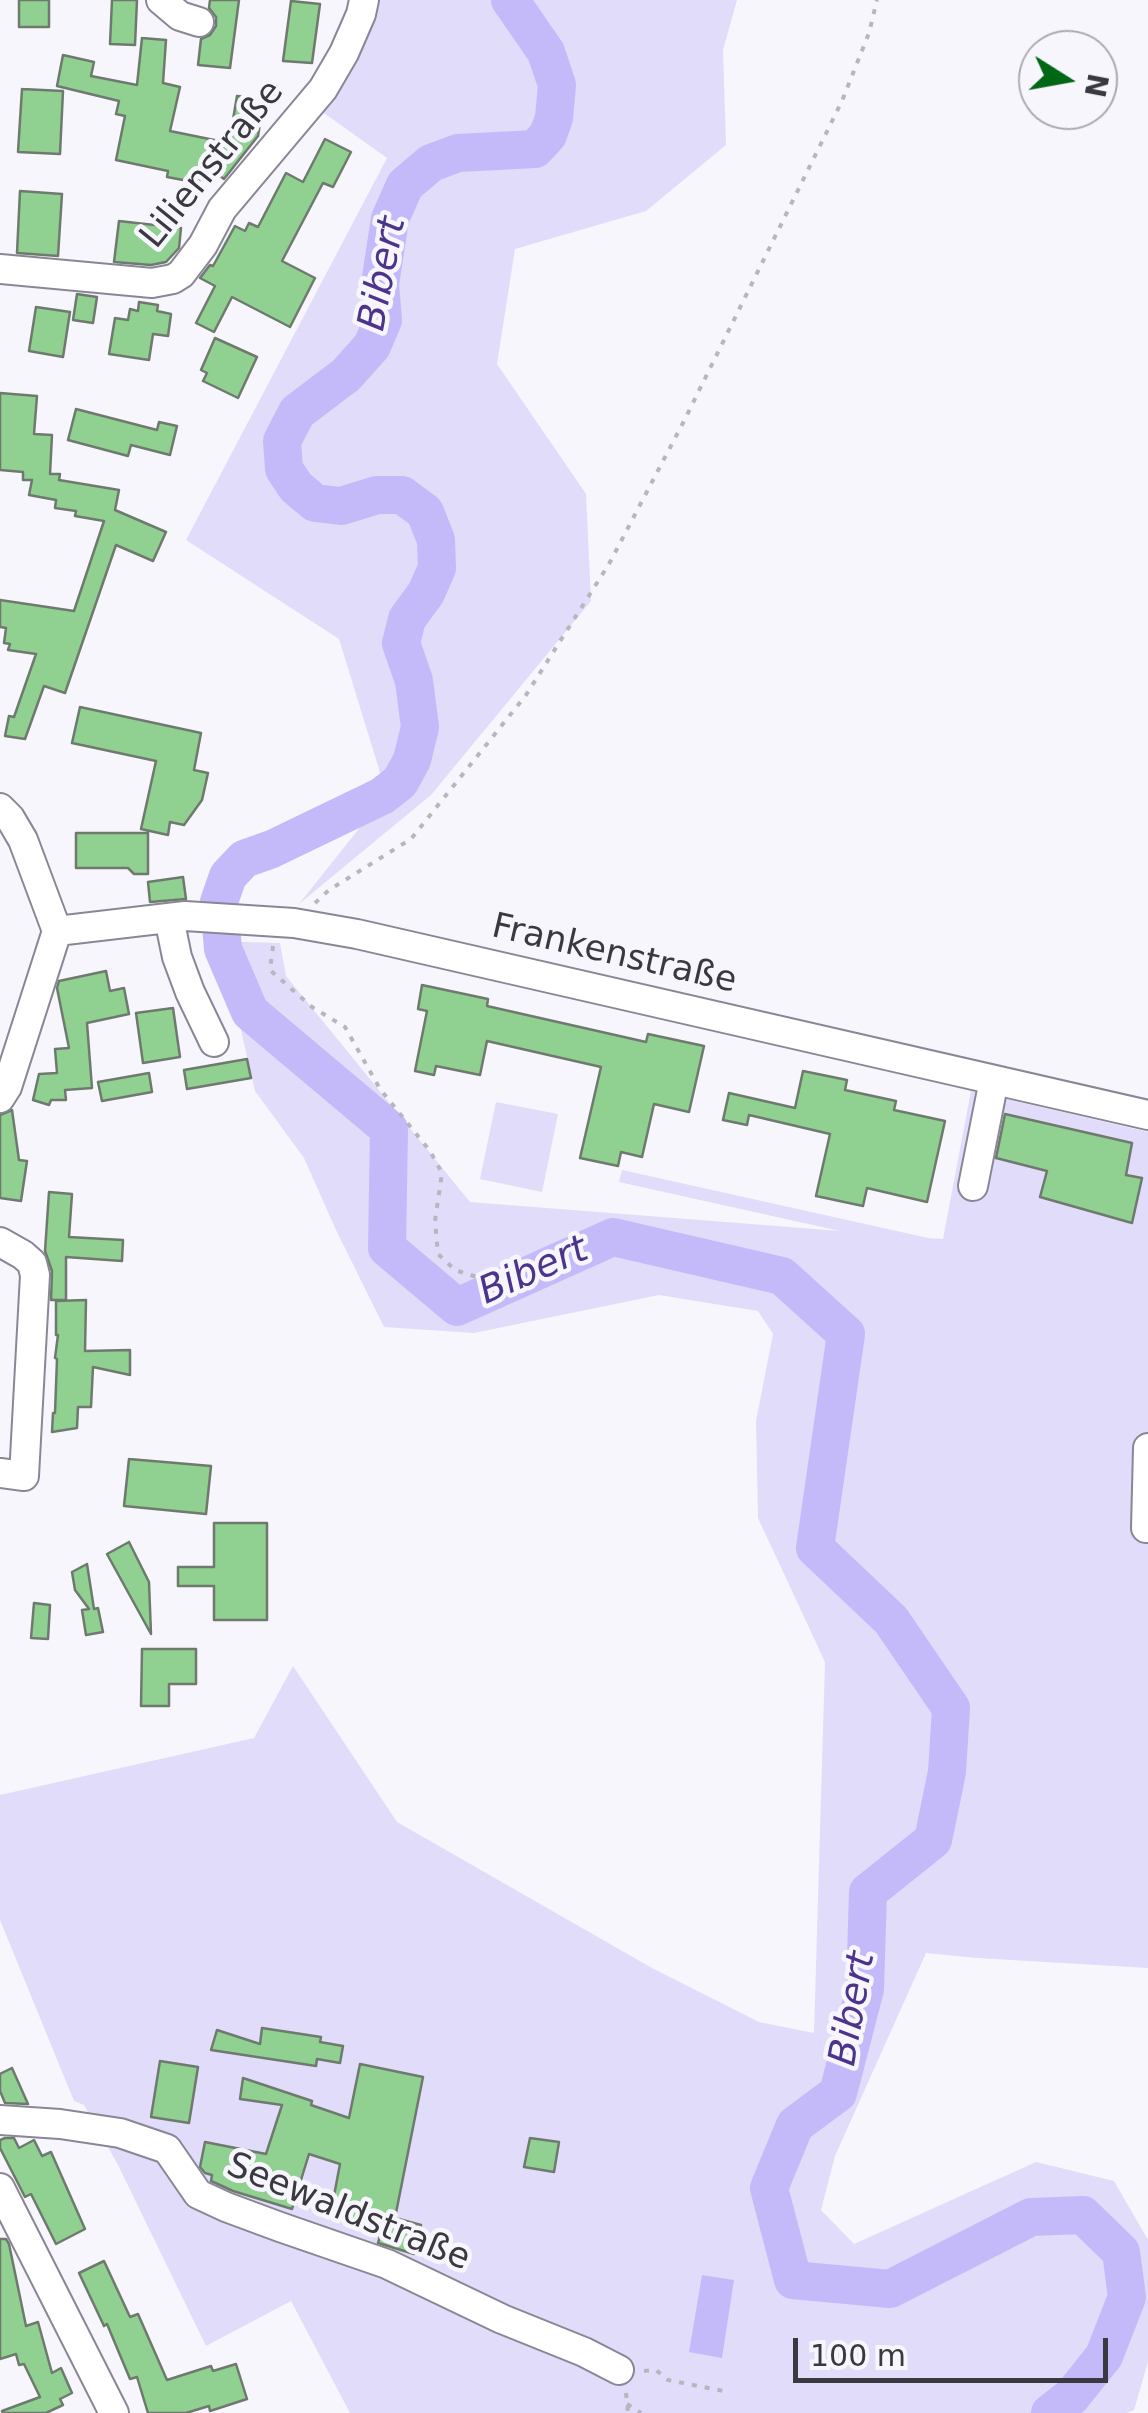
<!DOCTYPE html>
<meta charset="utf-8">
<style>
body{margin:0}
#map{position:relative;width:1148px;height:2413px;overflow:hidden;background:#f7f6fd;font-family:"DejaVu Sans",sans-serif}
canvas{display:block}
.north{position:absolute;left:1018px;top:30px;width:100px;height:100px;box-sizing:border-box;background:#f7f6fd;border:2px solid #abaab1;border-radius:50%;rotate:101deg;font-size:28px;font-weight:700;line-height:40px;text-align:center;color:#3a393f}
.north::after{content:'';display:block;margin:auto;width:35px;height:45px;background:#006815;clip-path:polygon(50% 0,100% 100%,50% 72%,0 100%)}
.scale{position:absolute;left:793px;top:2338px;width:315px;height:45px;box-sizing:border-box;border:5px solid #3a393f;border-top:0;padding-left:12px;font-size:30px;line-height:35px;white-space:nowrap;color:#3a393f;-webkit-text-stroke:8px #f7f6fd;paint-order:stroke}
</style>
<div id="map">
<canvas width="1148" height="2413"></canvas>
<div class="north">N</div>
<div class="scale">100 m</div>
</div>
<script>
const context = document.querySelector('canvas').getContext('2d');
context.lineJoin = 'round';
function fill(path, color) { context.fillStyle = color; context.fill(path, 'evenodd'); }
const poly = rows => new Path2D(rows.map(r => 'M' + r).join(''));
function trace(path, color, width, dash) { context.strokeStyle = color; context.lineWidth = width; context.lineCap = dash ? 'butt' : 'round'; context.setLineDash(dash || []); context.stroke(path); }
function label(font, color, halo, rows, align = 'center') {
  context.font = font + ' "DejaVu Sans",sans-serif'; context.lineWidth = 9; context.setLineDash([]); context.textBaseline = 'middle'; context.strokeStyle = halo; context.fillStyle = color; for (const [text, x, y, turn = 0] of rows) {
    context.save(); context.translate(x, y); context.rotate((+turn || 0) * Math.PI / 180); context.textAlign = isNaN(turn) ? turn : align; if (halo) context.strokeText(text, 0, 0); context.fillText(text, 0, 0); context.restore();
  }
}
fill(poly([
 [371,0,737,0,723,50,726,145,646,211,515,249,497,364,586,494,591,601,431,795,299,904,385,796,379,769,339,639,186,540,387,158,321,111],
 [208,941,280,943,286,976,470,1202,840,1231,619,1182,622,1170,928,1238,943,1239,971,1091,1148,1132,1148,1968,977,1958,926,1953,835,2156,821,2210,854,2244,1036,2162,1114,2181,1148,2240,1148,2362,1134,2410,1127,2413,350,2413,291,2301,206,2346,118,2165,84,2105,74,2101,0,1920,0,1795,254,1738,293,1666,397,1822,652,1968,759,2022,814,2033,825,1662,758,1518,756,1421,773,1334,758,1311,659,1295,474,1333,384,1327,336,1230,304,1158,255,1091,238,1017],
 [496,1102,558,1114,542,1192,480,1179]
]), '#e0dcfa');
fill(poly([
 [702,2275,734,2280,722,2358,689,2352]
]), '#c4baf9');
trace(poly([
 [510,0,546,52,557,85,554,118,548,135,535,149,458,153,431,163,405,185,390,219,380,284,383,320,372,346,346,375,297,412,282,441,284,469,296,487,315,503,341,506,377,495,402,495,425,512,436,540,437,568,426,593,407,619,401,643,414,681,420,727,412,760,400,782,382,796,272,849,244,859,228,876,219,902,223,949,250,1012,389,1129,387,1248,457,1307,613,1237,782,1276,846,1334,815,1548,891,1620,951,1708,947,1772,933,1840,868,1892,865,1989,838,2093,795,2125,769,2188,793,2280,890,2289,1031,2217,1083,2215,1121,2252,1127,2297,1104,2356,1072,2396,1050,2413]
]), '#c4baf9', 38);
const building = poly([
 [19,0,49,0,49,27,19,27,19,0],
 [112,0,137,0,135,45,110,44,112,0],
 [210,0,239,0,230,68,198,65,201,39,210,35,216,26,216,17,209,8,210,0],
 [291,1,320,4,312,63,283,61,291,1],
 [142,38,166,40,163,83,180,87,170,131,229,143,237,96,264,99,258,136,224,179,203,164,199,183,167,177,168,171,116,160,125,116,116,114,119,101,57,86,63,55,94,62,91,76,137,85,142,38],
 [22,89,63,91,60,154,18,152,22,89],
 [325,139,351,152,333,187,323,183,282,261,315,278,290,327,232,297,214,332,196,323,215,286,200,278,210,265,213,266,235,226,245,231,249,223,258,227,286,173,303,182,325,139],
 [20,191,62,194,58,256,17,253,20,191],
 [119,221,181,228,179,248,166,262,151,265,114,262,119,221],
 [77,294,97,297,93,323,73,320,77,294],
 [139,302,158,305,157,311,171,314,168,336,153,334,149,360,109,354,115,318,128,320,130,309,138,311,139,302],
 [36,307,70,312,63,357,29,351,36,307],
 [215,338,257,357,238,398,203,381,207,373,201,370,215,338],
 [0,393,37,396,34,434,52,435,50,474,60,474,59,480,119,490,115,510,166,532,153,561,116,545,65,693,44,686,25,739,5,736,9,716,14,717,36,654,8,650,10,644,4,643,6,628,0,627,0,600,74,611,104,521,75,516,76,511,55,508,56,500,29,495,32,480,23,480,23,472,0,470,0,393],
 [76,409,157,430,159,422,177,426,170,455,131,445,128,456,68,440,76,409],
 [80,707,201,733,194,770,208,773,202,800,184,825,170,822,168,835,141,829,156,761,72,743,80,707],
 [76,833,148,833,148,874,134,874,128,868,76,868,76,833],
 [183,877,186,899,150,902,148,882,183,877],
 [106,971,110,991,124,988,129,1014,87,1023,92,1088,65,1090,66,1100,51,1100,49,1105,33,1100,39,1074,57,1073,55,1049,69,1048,57,988,59,981,106,971],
 [422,985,488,999,487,1006,646,1042,648,1034,704,1046,689,1112,654,1104,642,1157,621,1152,618,1166,580,1158,601,1067,487,1041,480,1075,436,1066,434,1075,415,1071,427,1011,418,1009,422,985],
 [173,1008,180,1057,143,1063,136,1013,173,1008],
 [247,1059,251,1078,187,1089,184,1070,247,1059],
 [803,1071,847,1080,845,1090,896,1101,894,1110,945,1121,927,1202,867,1188,863,1206,816,1196,830,1134,749,1115,747,1125,723,1120,729,1093,795,1108,803,1071],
 [149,1073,152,1092,102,1101,98,1082,149,1073],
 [12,1110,19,1160,27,1161,21,1201,0,1198,0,1115,12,1110],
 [1005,1114,1132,1143,1126,1175,1142,1178,1132,1223,1040,1197,1047,1171,996,1158,1005,1114],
 [49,1192,72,1194,69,1237,123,1240,122,1261,66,1257,66,1300,51,1300,52,1271,45,1251,49,1192],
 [86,1300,85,1351,130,1350,130,1375,93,1367,91,1407,78,1407,77,1428,52,1432,53,1413,55,1413,57,1359,55,1358,58,1335,56,1335,56,1301,86,1300],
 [129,1459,211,1466,206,1514,124,1506,129,1459],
 [214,1523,267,1523,267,1620,214,1620,214,1586,178,1586,178,1567,214,1567,214,1523],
 [129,1542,149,1582,151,1634,107,1554,129,1542],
 [87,1564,94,1609,98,1608,103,1632,86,1635,82,1610,89,1609,75,1590,72,1572,87,1564],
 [34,1603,50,1605,48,1639,31,1638,34,1603],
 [142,1649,196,1649,196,1684,169,1684,169,1706,141,1706,142,1649],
 [262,2028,321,2037,320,2042,343,2046,340,2063,317,2059,316,2066,211,2050,217,2030,260,2044,262,2028],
 [160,2061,198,2067,189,2123,151,2117,160,2061],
 [360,2064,423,2077,395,2218,421,2225,414,2254,378,2243,382,2228,330,2217,340,2164,309,2154,292,2209,233,2191,211,2181,212,2175,205,2173,200,2167,205,2142,266,2154,282,2105,240,2099,243,2078,312,2101,311,2105,349,2118,360,2064],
 [12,2068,28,2104,5,2103,0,2091,0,2074,12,2068],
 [5,2138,14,2138,19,2148,34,2140,42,2156,51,2152,85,2229,56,2244,31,2194,25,2197,0,2148,0,2140,5,2138],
 [530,2138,559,2142,554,2172,524,2167,530,2138],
 [0,2239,6,2239,9,2244,26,2326,38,2322,52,2373,61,2368,72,2393,60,2399,63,2405,46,2413,3,2413,2,2411,40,2397,24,2364,19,2365,16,2354,0,2359,0,2239],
 [104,2261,130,2317,138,2314,167,2380,211,2366,213,2371,236,2364,247,2399,210,2411,209,2406,186,2413,148,2413,137,2377,130,2379,107,2324,104,2326,79,2273,104,2261]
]);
fill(building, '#90d090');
trace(building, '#6f7a6f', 2.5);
const minor = poly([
 [161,0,180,16,199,22],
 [0,269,152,283,173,279,181,274,203,245,222,209,323,89,344,53,361,14,364,0],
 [0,808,10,818,23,840,57,931,7,1087,0,1098],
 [169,918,177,957,190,992,214,1042],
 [57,931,185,916,294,923,357,934,1148,1115],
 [973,1186,994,1080],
 [0,1242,23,1255,32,1263,35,1275,24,1476,0,1473],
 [1146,1528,1148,1448],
 [0,2120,60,2124,120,2133,167,2149,198,2194,226,2207,280,2227,387,2264,502,2319,584,2352,619,2370],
 [0,2188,114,2413]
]);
trace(minor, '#898796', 32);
trace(poly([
 [315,903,329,890,411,839,526,695,609,564,684,421,842,101,869,33,877,0],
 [273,946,270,970,312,1007,345,1027,380,1089,430,1151,442,1173,435,1221,438,1254,455,1270,480,1278],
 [644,2371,656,2370,668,2380,729,2392],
 [626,2393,628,2413],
 [627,2404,641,2413]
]), '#b7b6bd', 4, [5, 8]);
trace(minor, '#fff', 28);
label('35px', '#3a393f', '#f7f6fd', [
 ["Lilienstraße",213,165,-51],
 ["Frankenstraße",614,955,13],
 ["Seewaldstraße",348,2213,22]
]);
label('italic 38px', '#4c348c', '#f7f6fd', [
 ["Bibert",384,274,-79],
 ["Bibert",534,1272,-24],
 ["Bibert",854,2009,-80]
]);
</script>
